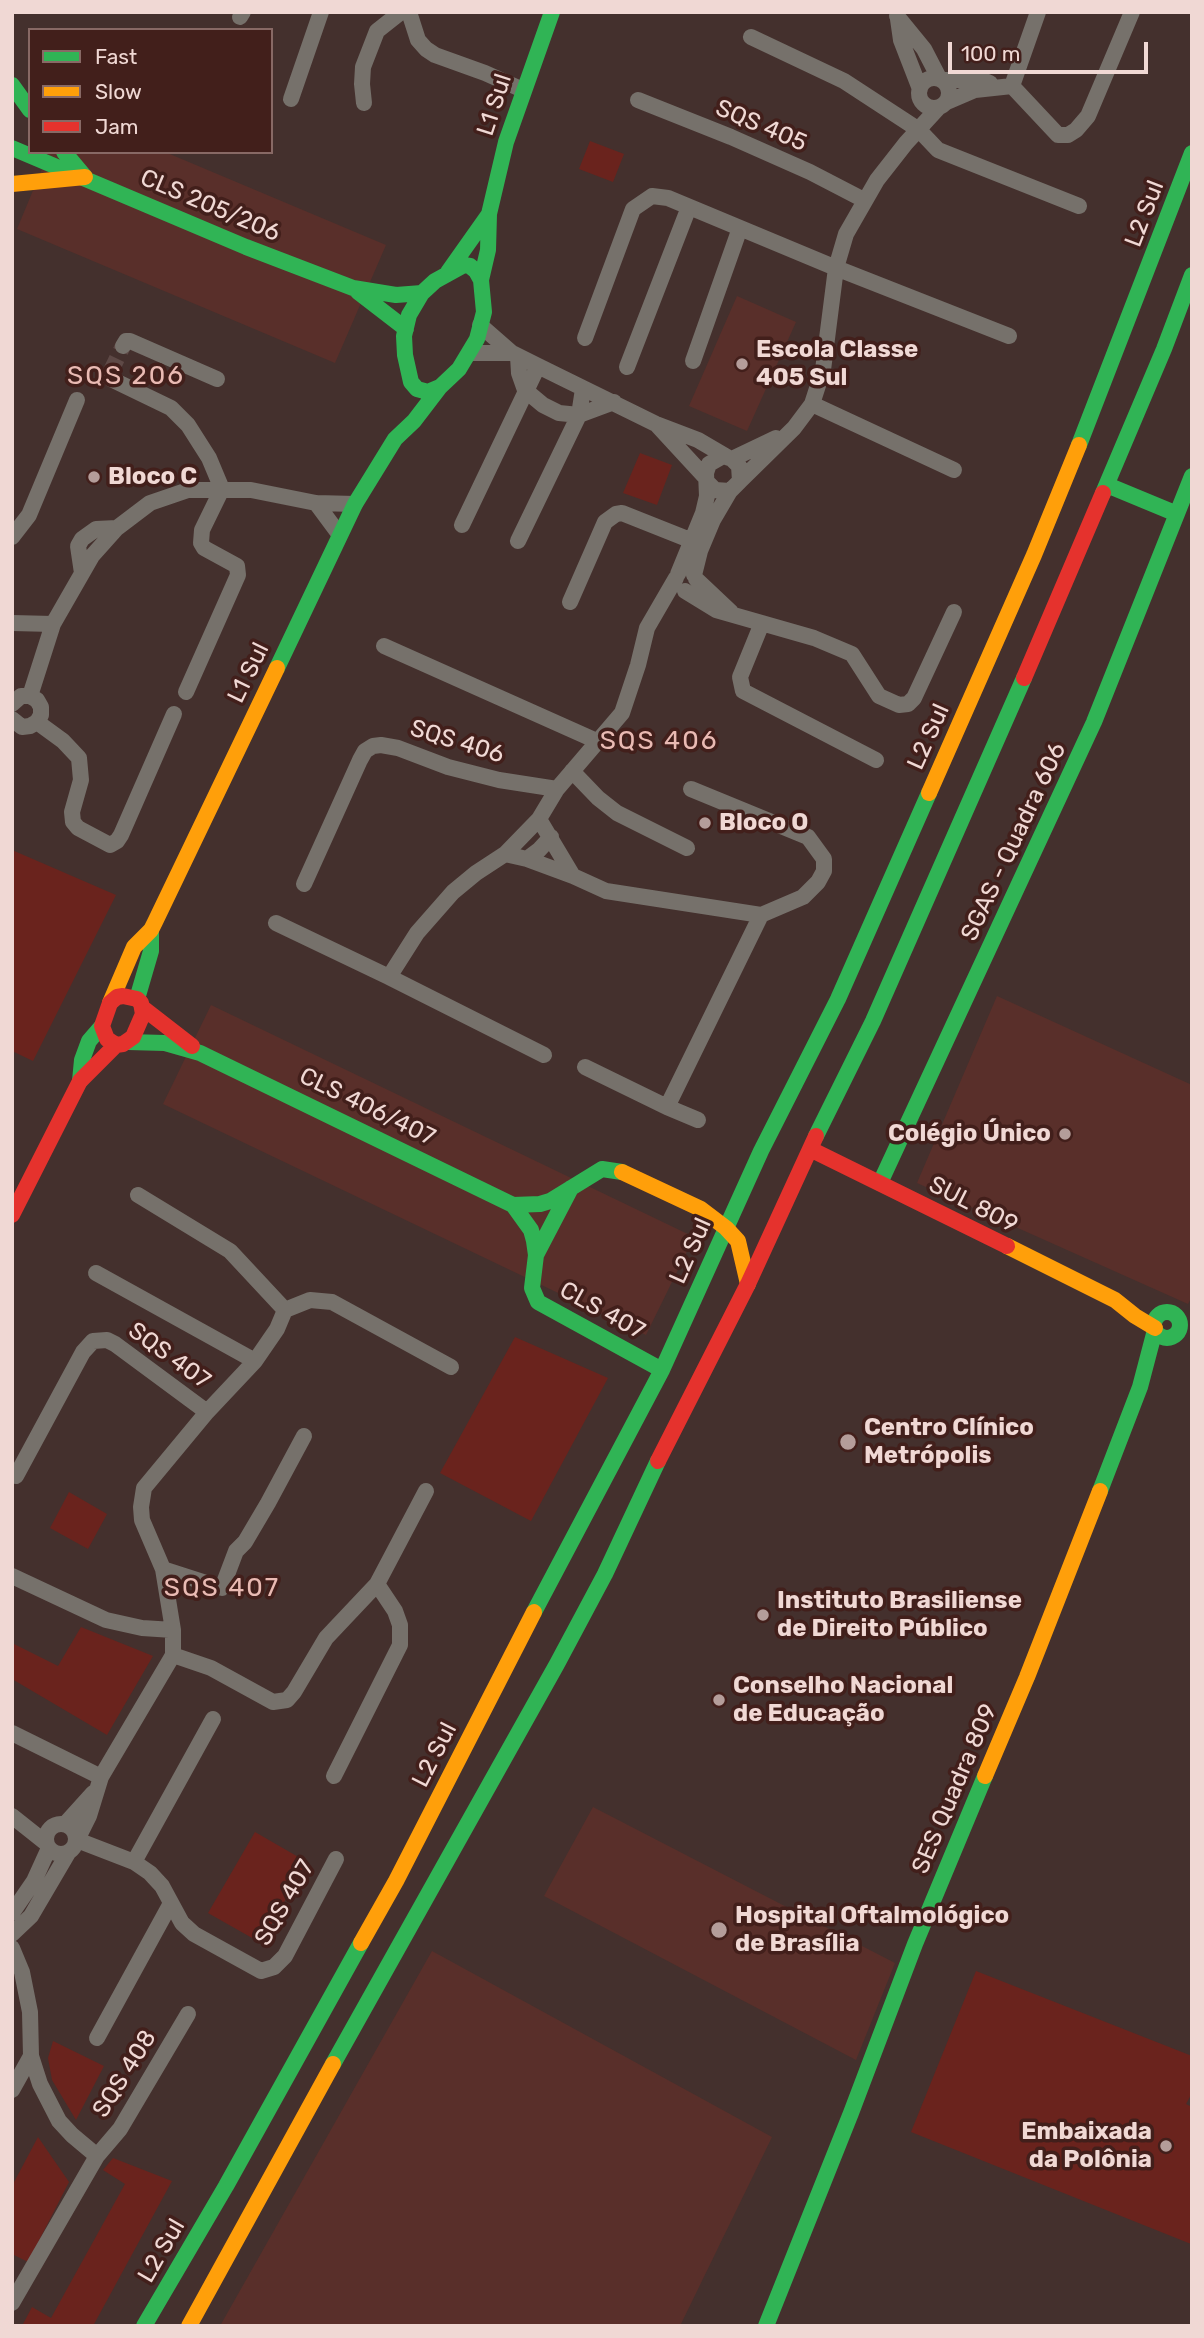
<!DOCTYPE html>
<meta charset="utf-8">
<style>
body{margin:0}
#map{position:relative;width:1204px;height:2338px;overflow:hidden;background:#44302d;font-family:Rubik,sans-serif}
canvas{display:block}
.frame{position:absolute;inset:0;border:14px solid #f0d8d4;pointer-events:none}
.legend{position:absolute;left:28px;top:28px;width:245px;height:126px;box-sizing:border-box;background:#421f1b;border:2px solid #886965;margin:0;padding:9px 12px;list-style:none;font-size:21px;color:#f0d8d4}
.legend li{display:flex;align-items:center;gap:14px;height:35px}
.legend b{width:35px;border:2px solid #886965}
.scale{position:absolute;left:948px;top:42px;width:200px;height:32px;box-sizing:border-box;border:4px solid #f0d8d4;border-top:0;padding-left:9px;font-size:21px;line-height:24px;white-space:nowrap;color:#f0d8d4;-webkit-text-stroke:5px #421f1b;paint-order:stroke}
</style>
<div id="map">
<canvas width="1204" height="2338"></canvas>
<div class="frame"></div>
<ul class="legend">
<li><b style="height:9px;background:#30b455"></b>Fast</li>
<li><b style="height:9px;background:#ff9f0a"></b>Slow</li>
<li><b style="height:9px;background:#e5322d"></b>Jam</li>
</ul>
<div class="scale">100 m</div>
</div>
<script>
const context = document.querySelector('canvas').getContext('2d');
context.lineJoin = 'round';
function fill(path, color) { context.fillStyle = color; context.fill(path, 'evenodd'); }
const poly = rows => new Path2D(rows.map(r => 'M' + r).join(''));
function trace(path, color, width, dash) { context.strokeStyle = color; context.lineWidth = width; context.lineCap = dash ? 'butt' : 'round'; context.setLineDash(dash || []); context.stroke(path); }
function label(font, color, halo, rows, align = 'center') {
  context.font = font + ' Rubik,sans-serif'; context.lineWidth = 7; context.setLineDash([]); context.textBaseline = 'middle'; context.strokeStyle = halo; context.fillStyle = color; for (const [text, x, y, turn = 0] of rows) {
    context.save(); context.translate(x, y); context.rotate((+turn || 0) * Math.PI / 180); context.textAlign = isNaN(turn) ? turn : align; if (halo) context.strokeText(text, 0, 0); context.fillText(text, 0, 0); context.restore();
  }
}
fill(poly([
 [49,152,165,152,386,245,335,363,17,229],
 [737,296,796,322,747,431,689,406],
 [997,996,1192,1085,1192,1296,1188,1304,917,1183],
 [211,1005,694,1237,646,1335,163,1104],
 [593,1807,895,1963,856,2060,544,1896],
 [432,1951,772,2137,680,2326,220,2326]
]), '#592f2a');
fill(poly([
 [590,141,624,154,613,182,579,169],
 [640,453,672,465,657,505,623,493],
 [12,850,116,895,33,1061,12,1051],
 [515,1337,608,1378,531,1521,440,1473],
 [69,1492,107,1514,88,1549,50,1528],
 [81,1627,153,1656,107,1735,12,1679,12,1643,58,1666],
 [255,1832,307,1862,261,1943,208,1913],
 [976,1971,1192,2056,1192,2093,1186,2104,1192,2107,1191,2244,911,2132],
 [53,2041,104,2066,76,2120,52,2080,48,2058],
 [38,2137,69,2182,28,2262,12,2254,12,2186],
 [113,2158,172,2181,93,2326,22,2326,32,2307,51,2318,125,2184,103,2170]
]), '#6a231d');
trace(poly([
 [110,373,123,346]
]), '#5e4946', 16, [16, 8]);
trace(poly([
 [409,12,418,40,426,49,435,55,485,73,523,90],
 [897,12,901,40,920,89],
 [897,16,924,49,939,78],
 [240,17,243,12],
 [751,37,844,81,919,130,938,150,1079,206],
 '919 93a15 15 0 1 1 30 0a15 15 0 1 1-30 0Z',
 [943,80,983,80,990,83],
 [1012,86,1058,135,1068,135,1076,130,1088,116,1132,12],
 [291,99,321,12],
 [638,100,731,137,810,172,864,200],
 [947,102,975,90,1012,86,1038,12],
 [364,103,362,84,363,67,377,31,401,12],
 [480,325,512,353,538,366,656,424,698,440,727,457],
 [585,338,633,209,652,196,668,198,836,268,1009,336],
 [123,346,126,341,130,341,217,379],
 [470,353,512,353],
 [518,356,519,373,525,390,543,405,559,413,579,415,614,402],
 [693,361,740,228],
 [627,367,689,207],
 [110,373,108,376,111,379,171,408,188,425,209,458,222,489,202,530,201,543,204,548,237,566,238,575,186,692],
 [812,404,954,470],
 [658,426,706,478],
 [732,459,776,438],
 [740,481,794,428,812,404,823,370,836,268,846,234,877,180,906,143,939,107],
 [316,503,339,534],
 [462,525,538,366],
 [12,537,29,515,77,400],
 [518,541,579,415,583,389],
 [82,573,78,546,82,539,96,529,117,528],
 [678,574,703,513,707,496,706,473,709,464,723,456,732,459,739,466,740,481,730,491,715,490,708,483],
 [694,575,700,551,713,520,730,491],
 [676,578,647,628,638,665,622,713,557,789,539,819,573,876,606,891,761,915,803,897,818,882,824,871,824,859,808,837,691,789],
 [696,579,731,612],
 [685,591,716,610,814,638,852,654,879,696,899,705,908,704,914,698,954,612],
 [570,602,605,522,616,514,622,513,700,544],
 [12,623,53,624,92,556,117,528,150,503,188,490,251,490,316,503,355,504],
 [762,623,740,677,743,691,876,760],
 [384,646,599,742],
 [30,696,53,624],
 [12,704,21,696,30,696,37,700,41,707,41,715,37,722,30,726,22,727,12,719],
 [37,722,63,741,79,758,81,780,72,812,73,822,78,828,110,845,117,841,121,835,174,714],
 [572,771,598,798,617,813,687,848],
 [505,854,527,859,573,876],
 [527,859,539,850,551,837],
 [304,884,360,760,365,751,373,746,381,745,398,748,448,767,499,780,557,789],
 [276,923,389,977,417,933,453,892,476,873,505,854,539,819],
 [389,977,544,1055],
 [585,1067,667,1107,761,915],
 [667,1107,698,1120],
 [138,1195,230,1251,285,1310,277,1329,255,1361,207,1412,144,1488,141,1507,142,1520,163,1569,173,1630,173,1655,101,1777,89,1816,77,1840,134,1862,213,1719],
 [96,1273,255,1361],
 [285,1310,310,1300,332,1302,451,1367],
 [16,1476,83,1352,93,1341,107,1340,115,1344,207,1412],
 [163,1569,222,1588,236,1551,245,1542,268,1503,304,1436],
 [12,1576,106,1620,142,1628,173,1630],
 [173,1655,211,1668,273,1702,287,1700,294,1692,326,1638,377,1584,426,1491],
 [12,1733,101,1777],
 [334,1776,400,1645,400,1625,395,1611,377,1584],
 [12,1816,46,1843],
 '46 1839a15 15 0 1 1 30 0a15 15 0 1 1-30 0Z',
 [65,1824,93,1793],
 [134,1862,150,1873,162,1886,182,1923,194,1934,261,1971,274,1967,285,1956,336,1859],
 [12,1913,34,1881,49,1848],
 [12,1934,31,1916,68,1853],
 [12,1948,22,1972,30,2012,31,2056,40,2084,59,2121,72,2135,97,2156,12,2303],
 [97,2038,171,1903],
 [12,2090,31,2056],
 [97,2156,120,2129,188,2014]
]), '#76716b', 16);
trace(poly([
 [12,85,30,110],
 [12,148,246,247,353,288,396,295,422,293],
 [64,152,85,177],
 [464,265,470,266,476,271,481,280,484,312,477,339,459,369,440,387,428,392,417,389,411,382,405,355,404,336,409,315,422,293,435,281,464,265],
 [448,272,489,214],
 [481,280,488,250,489,214,506,142,552,12],
 [358,292,406,329],
 [1079,445,1192,153],
 [1107,485,1177,514],
 [1103,493,1164,349,1192,275],
 [277,668,355,504,395,439,414,421,440,387],
 [137,999,151,951,151,930],
 [128,1042,165,1043,200,1053,513,1205,540,1204,550,1201,602,1169,622,1172],
 [80,1081,82,1060,89,1041,102,1026],
 [816,1136,873,1021,1024,678],
 [880,1183,1094,722,1192,476],
 [513,1205,531,1230,534,1241,536,1255,532,1288,538,1302,662,1370],
 [536,1255,571,1188],
 '1154 1325a13 13 0 1 1 26 0a13 13 0 1 1-26 0Z',
 [1100,1491,1140,1387,1155,1330],
 [534,1612,662,1370,761,1151,838,999,929,793],
 [333,2064,557,1664,605,1574,658,1461],
 [144,2326,226,2186,361,1943],
 [766,2326,851,2113,915,1944,985,1776]
]), '#30b455', 16);
trace(poly([
 [12,184,85,177],
 [929,793,1034,555,1079,445],
 [110,1003,134,947,151,930,155,922,277,668],
 [622,1172,701,1209,726,1228,738,1241,748,1284],
 [1007,1246,1115,1300,1135,1316,1155,1328],
 [985,1776,1027,1677,1100,1491],
 [361,1943,396,1881,534,1612],
 [189,2326,333,2064]
]), '#ff9f0a', 16);
trace(poly([
 [1024,678,1103,493],
 [123,996,137,999,141,1003,143,1014,133,1037,123,1044,116,1045,107,1039,102,1026,110,1003,117,997,123,996],
 [143,1008,192,1046],
 [810,1149,1007,1246],
 [12,1215,80,1081,116,1045],
 [658,1461,748,1284,816,1136]
]), '#e5322d', 16);
for (const [x, y, r, color] of [
 [742,364,7,"#b49d9a"],
 [94,477,7,"#b49d9a"],
 [705,823,7,"#b49d9a"],
 [1065,1134,7,"#b49d9a"],
 [848,1442,9,"#b49d9a"],
 [763,1615,7,"#b49d9a"],
 [719,1700,7,"#b49d9a"],
 [719,1930,9,"#b49d9a"],
 [1166,2146,7,"#b49d9a"]
]) { const dot = new Path2D(); dot.arc(x, y, r, 0, 2 * Math.PI); context.fillStyle = color; context.fill(dot); trace(dot, '#421f1b', 2.5); }
label('24px', '#f0d8d4', '#421f1b', [
 ["L1 Sul",495,105,-72],
 ["SQS 405",761,126,23],
 ["CLS 205/206",210,206,23],
 ["L2 Sul",1145,214,-69],
 ["L1 Sul",249,673,-64],
 ["L2 Sul",929,737,-66],
 ["SQS 406",457,742,17],
 ["SGAS - Quadra 606",1014,842,-65],
 ["CLS 406/407",367,1107,26],
 ["SUL 809",973,1205,27],
 ["L2 Sul",691,1251,-66],
 ["CLS 407",602,1311,29],
 ["SQS 407",169,1356,36],
 ["L2 Sul",435,1755,-63],
 ["SES Quadra 809",955,1789,-67],
 ["SQS 407",285,1903,-60],
 ["SQS 408",125,2074,-58],
 ["L2 Sul",162,2251,-60]
]);
label('bold 24px', '#f0d8d4', '#421f1b', [
 ["Escola Classe",756,350],
 ["405 Sul",756,378],
 ["Bloco C",108,477],
 ["Bloco O",719,823],
 ["Colégio Único",1051,1134,"right"],
 ["Centro Clínico",864,1428],
 ["Metrópolis",864,1456],
 ["Instituto Brasiliense",777,1601],
 ["de Direito Público",777,1629],
 ["Conselho Nacional",733,1686],
 ["de Educação",733,1714],
 ["Hospital Oftalmológico",735,1916],
 ["de Brasília",735,1944],
 ["Embaixada",1152,2132,"right"],
 ["da Polônia",1152,2160,"right"]
], 'left');
context.letterSpacing = '2px';
label('26px', '#e9bab3', '#421f1b', [
 ["SQS 206",126,376],
 ["SQS 406",659,741],
 ["SQS 407",222,1588]
]);
context.letterSpacing = '0px';
</script>
